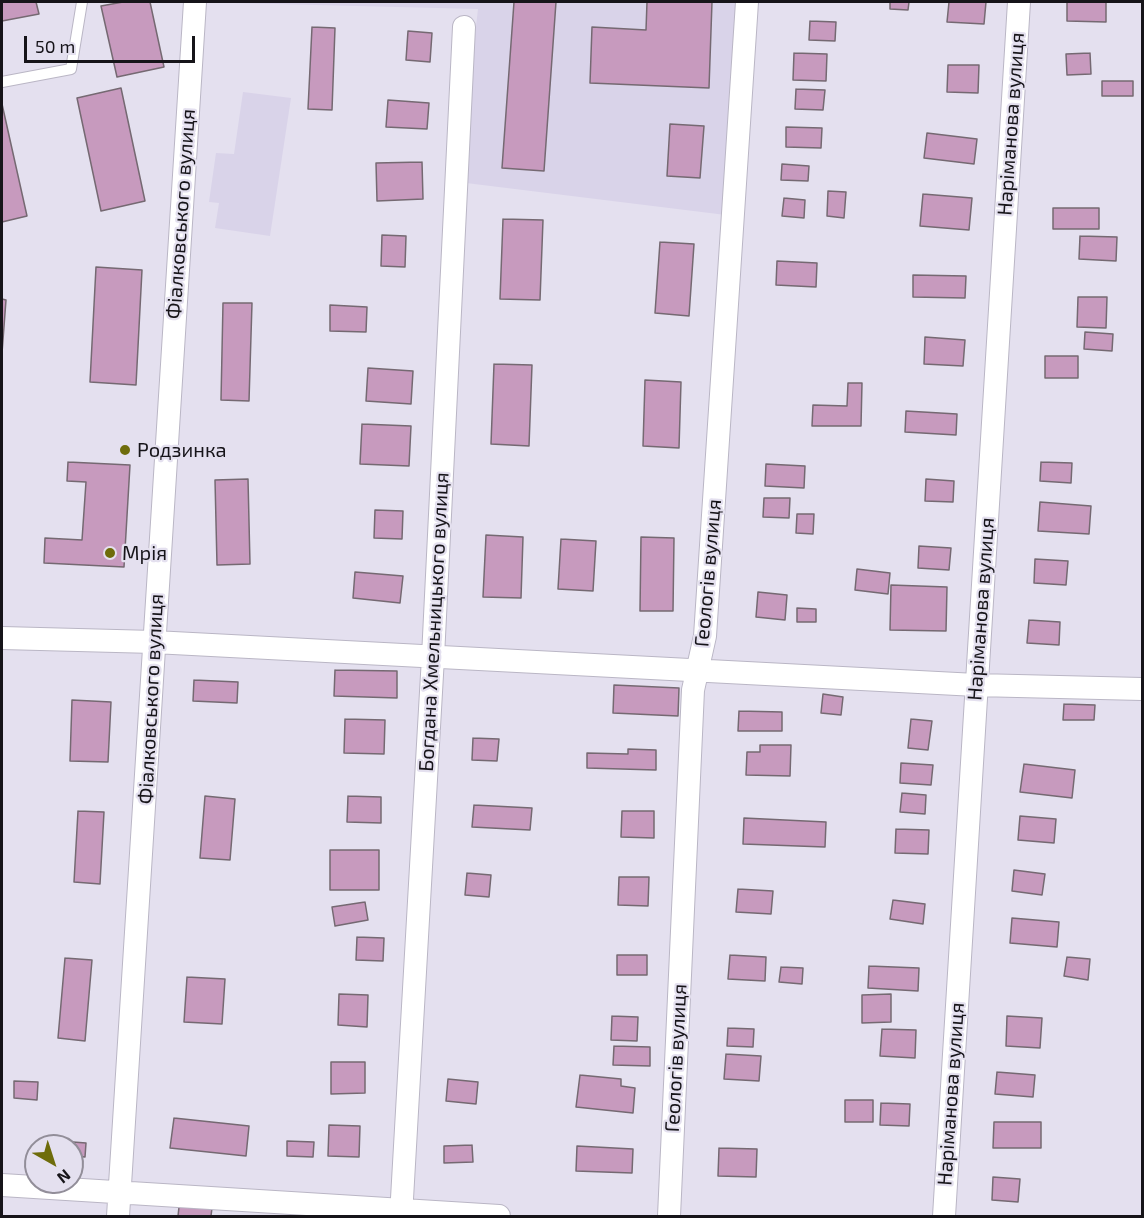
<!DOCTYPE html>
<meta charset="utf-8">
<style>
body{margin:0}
#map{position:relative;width:1144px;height:1218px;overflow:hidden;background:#e4e0ef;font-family:"Exo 2",sans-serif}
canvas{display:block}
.frame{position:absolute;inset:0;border:3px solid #161419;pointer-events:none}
.north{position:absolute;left:24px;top:1134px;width:60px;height:60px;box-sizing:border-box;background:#e4e0ef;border:2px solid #928e99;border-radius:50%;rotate:141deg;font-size:16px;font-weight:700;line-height:24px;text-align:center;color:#161419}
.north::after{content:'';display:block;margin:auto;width:21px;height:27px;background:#6e6c0b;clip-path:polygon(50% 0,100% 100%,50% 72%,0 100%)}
.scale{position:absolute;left:24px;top:36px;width:171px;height:27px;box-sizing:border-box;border:3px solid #161419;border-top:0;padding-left:8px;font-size:18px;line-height:21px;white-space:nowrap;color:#161419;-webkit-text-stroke:4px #e4e0ef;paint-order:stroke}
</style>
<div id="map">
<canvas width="1144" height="1218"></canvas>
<div class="frame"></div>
<div class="north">N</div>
<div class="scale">50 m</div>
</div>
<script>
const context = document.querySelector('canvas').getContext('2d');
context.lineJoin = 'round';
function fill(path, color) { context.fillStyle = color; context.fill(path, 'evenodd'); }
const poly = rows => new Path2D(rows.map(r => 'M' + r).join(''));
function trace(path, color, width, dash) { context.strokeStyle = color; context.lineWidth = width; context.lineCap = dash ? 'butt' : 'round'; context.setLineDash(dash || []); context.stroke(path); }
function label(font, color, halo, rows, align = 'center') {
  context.font = font + ' "Exo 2",sans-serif'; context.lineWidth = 4.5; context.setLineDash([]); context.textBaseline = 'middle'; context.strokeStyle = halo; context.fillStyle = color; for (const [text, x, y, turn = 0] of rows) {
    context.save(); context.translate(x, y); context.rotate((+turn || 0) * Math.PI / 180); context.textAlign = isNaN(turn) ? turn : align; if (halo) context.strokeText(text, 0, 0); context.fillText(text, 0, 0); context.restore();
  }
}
fill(poly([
 [195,2,747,2,734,216,458,182,478,9],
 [243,92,291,98,270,236,215,228,219,203,209,202,216,153,234,154]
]), '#d9d3e9');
const building = poly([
 [2,2,36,2,39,14,2,21,2,2],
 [123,2,150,2,164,67,117,77,101,6,123,2],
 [514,2,556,2,544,171,502,168,514,2],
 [647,2,712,2,709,88,590,83,592,27,646,30,647,2],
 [890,2,909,2,908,10,890,9,890,2],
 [949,2,986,2,984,24,947,22,949,2],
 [1067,2,1106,2,1106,22,1067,21,1067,2],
 [810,21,836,22,835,41,809,40,810,21],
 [312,27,335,28,332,110,308,109,312,27],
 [408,31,432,33,430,62,406,60,408,31],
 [794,53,827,54,826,81,793,80,794,53],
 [1090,53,1091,74,1067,75,1066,54,1090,53],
 [948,65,979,65,978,93,947,92,948,65],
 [1102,81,1133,81,1133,96,1102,96,1102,81],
 [121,88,145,201,101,211,77,98,121,88],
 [796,89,825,90,823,110,795,109,796,89],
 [388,100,429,103,427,129,386,127,388,100],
 [2,104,27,216,2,222,2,104],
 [670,124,704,126,700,178,667,176,670,124],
 [786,127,822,128,821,148,786,147,786,127],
 [927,133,977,139,974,164,924,158,927,133],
 [422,162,423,199,377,201,376,163,422,162],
 [782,164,809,166,808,181,781,180,782,164],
 [828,191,846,192,844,218,827,216,828,191],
 [923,194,972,198,969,230,920,226,923,194],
 [784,198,805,200,804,218,782,216,784,198],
 [1053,208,1099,208,1099,229,1053,229,1053,208],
 [503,219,543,220,540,300,500,299,503,219],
 [382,235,406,236,405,267,381,266,382,235],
 [1080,236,1117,237,1116,261,1079,259,1080,236],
 [660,242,694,244,689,316,655,313,660,242],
 [777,261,817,263,816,287,776,285,777,261],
 [96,267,142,270,136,385,90,382,96,267],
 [913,275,966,276,965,298,913,297,913,275],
 [1078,297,1107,297,1106,328,1077,327,1078,297],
 [2,299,6,300,2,353,2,299],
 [223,303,252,303,249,401,221,400,223,303],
 [330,305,367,307,366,332,330,331,330,305],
 [1085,332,1113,334,1112,351,1084,349,1085,332],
 [925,337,965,340,963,366,924,364,925,337],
 [1045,356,1078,356,1078,378,1045,378,1045,356],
 [494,364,532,365,529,446,491,444,494,364],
 [368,368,413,371,411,404,366,401,368,368],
 [645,380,681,382,679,448,643,446,645,380],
 [848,383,862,383,861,426,812,426,813,405,847,406,848,383],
 [906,411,957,414,956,435,905,432,906,411],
 [362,424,411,426,409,466,360,464,362,424],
 [68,462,130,465,124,567,44,563,45,538,82,540,86,482,67,481,68,462],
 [1041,462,1072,463,1071,483,1040,481,1041,462],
 [766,464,805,466,804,488,765,486,766,464],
 [248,479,250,564,217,565,215,480,248,479],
 [926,479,954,481,953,502,925,501,926,479],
 [764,498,790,498,789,518,763,517,764,498],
 [1040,502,1091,506,1089,534,1038,531,1040,502],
 [375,510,403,511,402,539,374,538,375,510],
 [797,514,814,514,813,534,796,533,797,514],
 [486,535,523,537,521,598,483,597,486,535],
 [641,537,674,538,673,611,640,611,641,537],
 [561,539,596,541,593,591,558,589,561,539],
 [919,546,951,548,949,570,918,568,919,546],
 [1035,559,1068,561,1066,585,1034,583,1035,559],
 [857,569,890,573,888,594,855,590,857,569],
 [355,572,403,576,400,603,353,598,355,572],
 [891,585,947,587,946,631,890,630,891,585],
 [758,592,787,595,785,620,756,617,758,592],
 [797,608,816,609,816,622,797,622,797,608],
 [1029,620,1060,622,1059,645,1027,643,1029,620],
 [335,670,397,671,397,698,334,696,335,670],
 [194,680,238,682,237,703,193,701,194,680],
 [614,685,679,688,678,716,613,713,614,685],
 [823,694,843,697,841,715,821,713,823,694],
 [72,700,111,702,108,762,70,761,72,700],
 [1064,704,1095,705,1094,720,1063,720,1064,704],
 [739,711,782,712,782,731,738,731,739,711],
 [345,719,385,720,384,754,344,753,345,719],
 [911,719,932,721,928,750,908,748,911,719],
 [473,738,499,739,497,761,472,760,473,738],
 [760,745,791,745,790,776,746,775,747,752,760,752,760,745],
 [628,749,656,750,656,770,587,768,587,753,628,754,628,749],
 [901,763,933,765,931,785,900,783,901,763],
 [1024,764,1075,770,1072,798,1020,792,1024,764],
 [902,793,926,795,925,814,900,812,902,793],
 [205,796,235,799,230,860,200,858,205,796],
 [348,796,381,797,381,823,347,822,348,796],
 [474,805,532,808,530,830,472,827,474,805],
 [78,811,104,812,100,884,74,882,78,811],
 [622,811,654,811,654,838,621,837,622,811],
 [1020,816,1056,819,1054,843,1018,840,1020,816],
 [744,818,826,822,825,847,743,844,744,818],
 [896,829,929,830,928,854,895,853,896,829],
 [330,850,379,850,379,890,330,890,330,850],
 [1014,870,1045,874,1042,895,1012,891,1014,870],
 [467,873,491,875,489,897,465,895,467,873],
 [619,877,649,877,648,906,618,905,619,877],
 [738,889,773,891,771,914,736,912,738,889],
 [893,900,925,904,923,924,890,919,893,900],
 [365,902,368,920,335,926,332,907,365,902],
 [1012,918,1059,922,1057,947,1010,943,1012,918],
 [357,937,384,938,383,961,356,960,357,937],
 [617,955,647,955,647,975,617,975,617,955],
 [730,955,766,957,765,981,728,979,730,955],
 [1067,957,1090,959,1088,980,1064,976,1067,957],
 [65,958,92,960,85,1041,58,1038,65,958],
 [869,966,919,968,918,991,868,988,869,966],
 [781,967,803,968,802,984,779,982,781,967],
 [187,977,225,979,222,1024,184,1022,187,977],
 [339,994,368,995,367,1027,338,1025,339,994],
 [891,994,891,1022,862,1023,862,995,891,994],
 [612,1016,638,1017,637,1041,611,1040,612,1016],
 [1007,1016,1042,1018,1040,1048,1006,1046,1007,1016],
 [728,1028,754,1029,753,1047,727,1046,728,1028],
 [882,1029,916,1030,915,1058,880,1056,882,1029],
 [614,1046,650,1047,650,1066,613,1065,614,1046],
 [726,1054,761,1056,759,1081,724,1079,726,1054],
 [331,1062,365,1062,365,1093,331,1094,331,1062],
 [997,1072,1035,1075,1033,1097,995,1094,997,1072],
 [580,1075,621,1079,621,1086,635,1088,633,1113,576,1107,580,1075],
 [448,1079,478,1082,476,1104,446,1101,448,1079],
 [14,1081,38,1082,37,1100,14,1098,14,1081],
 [845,1100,873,1100,873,1122,845,1122,845,1100],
 [881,1103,910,1104,909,1126,880,1125,881,1103],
 [174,1118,249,1126,246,1156,170,1148,174,1118],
 [994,1122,1041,1122,1041,1148,993,1148,994,1122],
 [329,1125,360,1126,359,1157,328,1156,329,1125],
 [287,1141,314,1142,313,1157,287,1156,287,1141],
 [73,1142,86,1143,85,1157,72,1156,73,1142],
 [472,1145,473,1162,444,1163,444,1146,472,1145],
 [577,1146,633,1149,632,1173,576,1171,577,1146],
 [719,1148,757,1149,756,1177,718,1176,719,1148],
 [993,1177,1020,1179,1018,1202,992,1200,993,1177],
 [179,1207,212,1208,211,1216,178,1216,179,1207]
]);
fill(building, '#c79abe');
trace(building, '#756972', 1.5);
const lane = poly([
 [2,82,71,69,82,2]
]);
const street = poly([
 [2,638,154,642,976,685,1142,689],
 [2,1185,499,1216],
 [118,1216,195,2],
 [401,1216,433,657,464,27],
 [669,1216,693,690,705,636,747,2],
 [944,1216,1019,2]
]);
trace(lane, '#bab6c5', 12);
trace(street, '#bab6c5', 24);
trace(lane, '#fff', 10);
trace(street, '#fff', 22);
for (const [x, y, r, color] of [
 [125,450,6,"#6e6c0b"],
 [110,553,6,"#6e6c0b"]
]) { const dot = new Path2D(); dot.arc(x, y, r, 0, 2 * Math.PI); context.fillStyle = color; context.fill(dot); trace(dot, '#e4e0ef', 2); }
label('20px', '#161419', '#e4e0ef', [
 ["Наріманова вулиця",1011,124,-86],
 ["Фіалковського вулиця",181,214,-86],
 ["Геологів вулиця",708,573,-85],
 ["Наріманова вулиця",981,609,-86],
 ["Богдана Хмельницького вулиця",434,622,-87],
 ["Фіалковського вулиця",151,699,-87],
 ["Геологів вулиця",676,1058,-87],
 ["Наріманова вулиця",951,1094,-86]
]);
label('20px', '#161419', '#e4e0ef', [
 ["Родзинка",137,450],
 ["Мрія",122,553]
], 'left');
</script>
